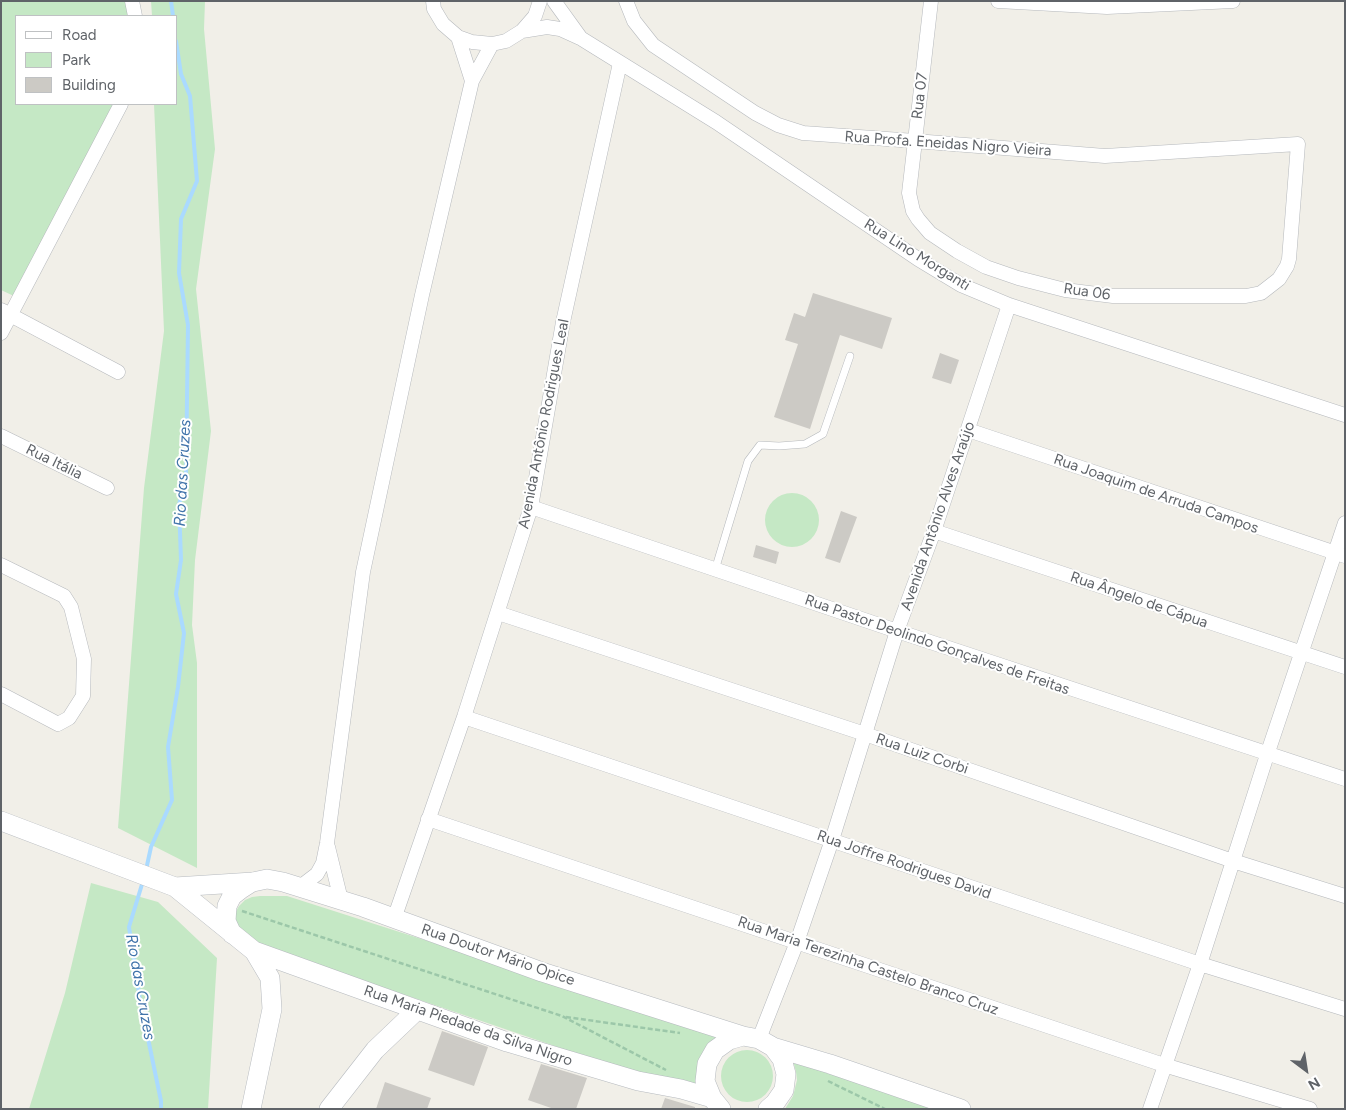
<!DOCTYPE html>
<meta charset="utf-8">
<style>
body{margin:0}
#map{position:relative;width:1346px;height:1110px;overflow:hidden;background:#f1efe8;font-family:Figtree,sans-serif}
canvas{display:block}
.frame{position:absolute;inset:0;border:2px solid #5f6368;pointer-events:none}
.legend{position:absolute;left:15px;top:15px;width:162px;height:90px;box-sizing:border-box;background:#fff;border:1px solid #bfc1c3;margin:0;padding:6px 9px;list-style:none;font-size:15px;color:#5f6368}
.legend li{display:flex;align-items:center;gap:10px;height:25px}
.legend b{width:25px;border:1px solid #bfc1c3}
.north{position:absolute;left:1281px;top:1045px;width:50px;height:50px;-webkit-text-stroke:4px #fff;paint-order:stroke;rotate:149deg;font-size:14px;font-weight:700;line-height:20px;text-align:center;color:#5f6368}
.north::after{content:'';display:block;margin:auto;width:18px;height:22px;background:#5f6368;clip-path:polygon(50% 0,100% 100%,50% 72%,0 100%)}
</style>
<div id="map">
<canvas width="1346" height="1110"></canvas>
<div class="frame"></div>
<ul class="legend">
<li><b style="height:6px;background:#fff"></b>Road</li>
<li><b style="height:14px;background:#c5e8c5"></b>Park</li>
<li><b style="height:14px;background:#cccac5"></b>Building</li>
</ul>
<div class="north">N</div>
</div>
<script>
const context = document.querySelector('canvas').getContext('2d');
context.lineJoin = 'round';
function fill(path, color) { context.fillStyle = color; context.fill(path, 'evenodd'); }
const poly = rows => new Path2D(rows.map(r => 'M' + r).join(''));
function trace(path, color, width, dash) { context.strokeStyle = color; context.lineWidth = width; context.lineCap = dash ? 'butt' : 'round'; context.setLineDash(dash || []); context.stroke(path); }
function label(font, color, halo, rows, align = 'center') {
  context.font = font + ' Figtree,sans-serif'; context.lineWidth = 4; context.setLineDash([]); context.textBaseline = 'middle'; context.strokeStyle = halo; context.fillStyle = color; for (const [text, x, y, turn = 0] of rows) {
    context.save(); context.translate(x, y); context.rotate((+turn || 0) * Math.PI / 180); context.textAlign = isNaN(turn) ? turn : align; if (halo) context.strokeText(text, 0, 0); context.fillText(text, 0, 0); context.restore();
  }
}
fill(poly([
 [1,1,126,1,129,16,16,16,16,104,114,104,16,297,1,290],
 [151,1,205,1,204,29,215,149,196,289,211,431,195,560,192,625,197,663,197,868,118,828,144,488,164,331,154,104,176,104,176,16,152,16],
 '765 520a27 27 0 1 1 54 0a27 27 0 1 1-54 0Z',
 [91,883,158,902,217,958,208,1109,29,1109,65,993],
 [260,896,287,896,725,1036,704,1097,247,941,235,926,235,913,239,906,245,900,252,897],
 '721 1076a26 26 0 1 1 52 0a26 26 0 1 1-52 0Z',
 [792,1057,942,1109,785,1109,793,1096,797,1080,796,1072]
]), '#c5e8c5');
trace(poly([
 [171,1,173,16],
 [146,870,151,847,172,800,168,747,178,687,184,633,176,594,181,560,179,505,186,474,188,325,179,273,181,219,197,181,190,96,181,74,176,41],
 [143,881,129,927,140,1000,161,1101,161,1109]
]), '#aadaff', 4);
fill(poly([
 [813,293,892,318,882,349,840,335,810,429,774,417,798,344,785,340,794,313,805,317],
 [940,353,959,360,951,384,932,378],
 [841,511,857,517,840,563,825,558],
 [756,545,779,552,776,564,753,557],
 [442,1031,488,1047,474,1086,428,1070],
 [541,1064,587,1078,576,1109,554,1109,528,1100],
 [385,1082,431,1098,427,1109,376,1109],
 [665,1098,695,1107,695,1109,661,1109]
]), '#cccac5');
const lane = poly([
 [715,570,748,461,760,445,779,446,805,444,823,434,850,356]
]);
const street = poly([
 [132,1,135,16],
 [433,1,434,9,443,24,458,37,472,42,492,44,506,41,522,31,535,16,540,1],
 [554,1,580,37],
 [626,1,634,21,653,45,755,113,778,125,803,133,915,141,1105,156,1298,144,1289,259,1287,266,1279,279,1261,293,1246,296,1113,296,1065,290,1018,278,986,267,957,251,930,233,918,219,913,211,909,193,915,141,931,1],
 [998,1,1107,7,1233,1],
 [522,31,547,27,560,29,582,39,716,122,918,259,961,285,1009,305,1345,415],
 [458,37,472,81],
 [1,310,118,372],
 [1,333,121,104],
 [968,430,1345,556],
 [1,436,107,488],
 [531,507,897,631,1345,779],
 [934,531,1345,667],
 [1,565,64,596,71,607,84,659,83,696,69,718,58,724,1,694],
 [498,613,865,734,1233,861,1345,896],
 [464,717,1200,964,1345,1009],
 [428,819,1164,1065,1310,1109],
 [328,847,341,900],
 [300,887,317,874,323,863,327,843,363,572,422,295,472,81,492,44],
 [394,919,464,717,531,507,563,322,620,63],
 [759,1039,797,942,832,840,897,631,934,531,1009,305],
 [1150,1109,1200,964,1267,755,1345,523]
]);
const secondary = poly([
 [1,821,175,887,254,951,507,1042,638,1081,681,1089,712,1098],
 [175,887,253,882,267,879,283,882,363,907,542,972,743,1036],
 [232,934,226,921,227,906,232,896,241,889,252,882],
 [773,1047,830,1064,961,1109],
 [251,1109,272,1009,270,978,254,951],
 [329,1109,375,1050,417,1010],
 [721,1109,712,1098,705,1081,707,1064,715,1050,729,1040,743,1036,759,1039,773,1047,782,1059,786,1074,784,1090,775,1103,768,1109]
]);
trace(lane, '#b5b8bc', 8);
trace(street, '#b5b8bc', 15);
trace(secondary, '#b6babf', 20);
trace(poly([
 [242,911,562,1016,666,1070],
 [566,1017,680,1033],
 [828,1081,885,1109]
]), '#9cc7a9', 2.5, [5, 2.5]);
trace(lane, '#fff', 7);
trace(street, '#fff', 14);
trace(secondary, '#fff', 19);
label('15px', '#5f6368', '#fff', [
 ["Rua 07",920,96,-83],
 ["Rua Profa. Eneidas Nigro Vieira",948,144,4],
 ["Rua Lino Morganti",917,255,32],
 ["Rua 06",1087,292,8],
 ["Avenida Antônio Rodrigues Leal",544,424,-79],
 ["Rua Itália",54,462,26],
 ["Rua Joaquim de Arruda Campos",1156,494,19],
 ["Avenida Antônio Alves Araújo",938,516,-71],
 ["Rua Ângelo de Cápua",1139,600,19],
 ["Rua Pastor Deolindo Gonçalves de Freitas",937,645,19],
 ["Rua Luiz Corbi",922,754,19],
 ["Rua Joffre Rodrigues David",904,865,19],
 ["Rua Doutor Mário Opice",498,955,19],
 ["Rua Maria Terezinha Castelo Branco Cruz",868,966,19],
 ["Rua Maria Piedade da Silva Nigro",468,1026,19]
]);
label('italic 16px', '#4174aa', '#fff', [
 ["Rio das Cruzes",183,473,-87],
 ["Rio das Cruzes",140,987,80]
]);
</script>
